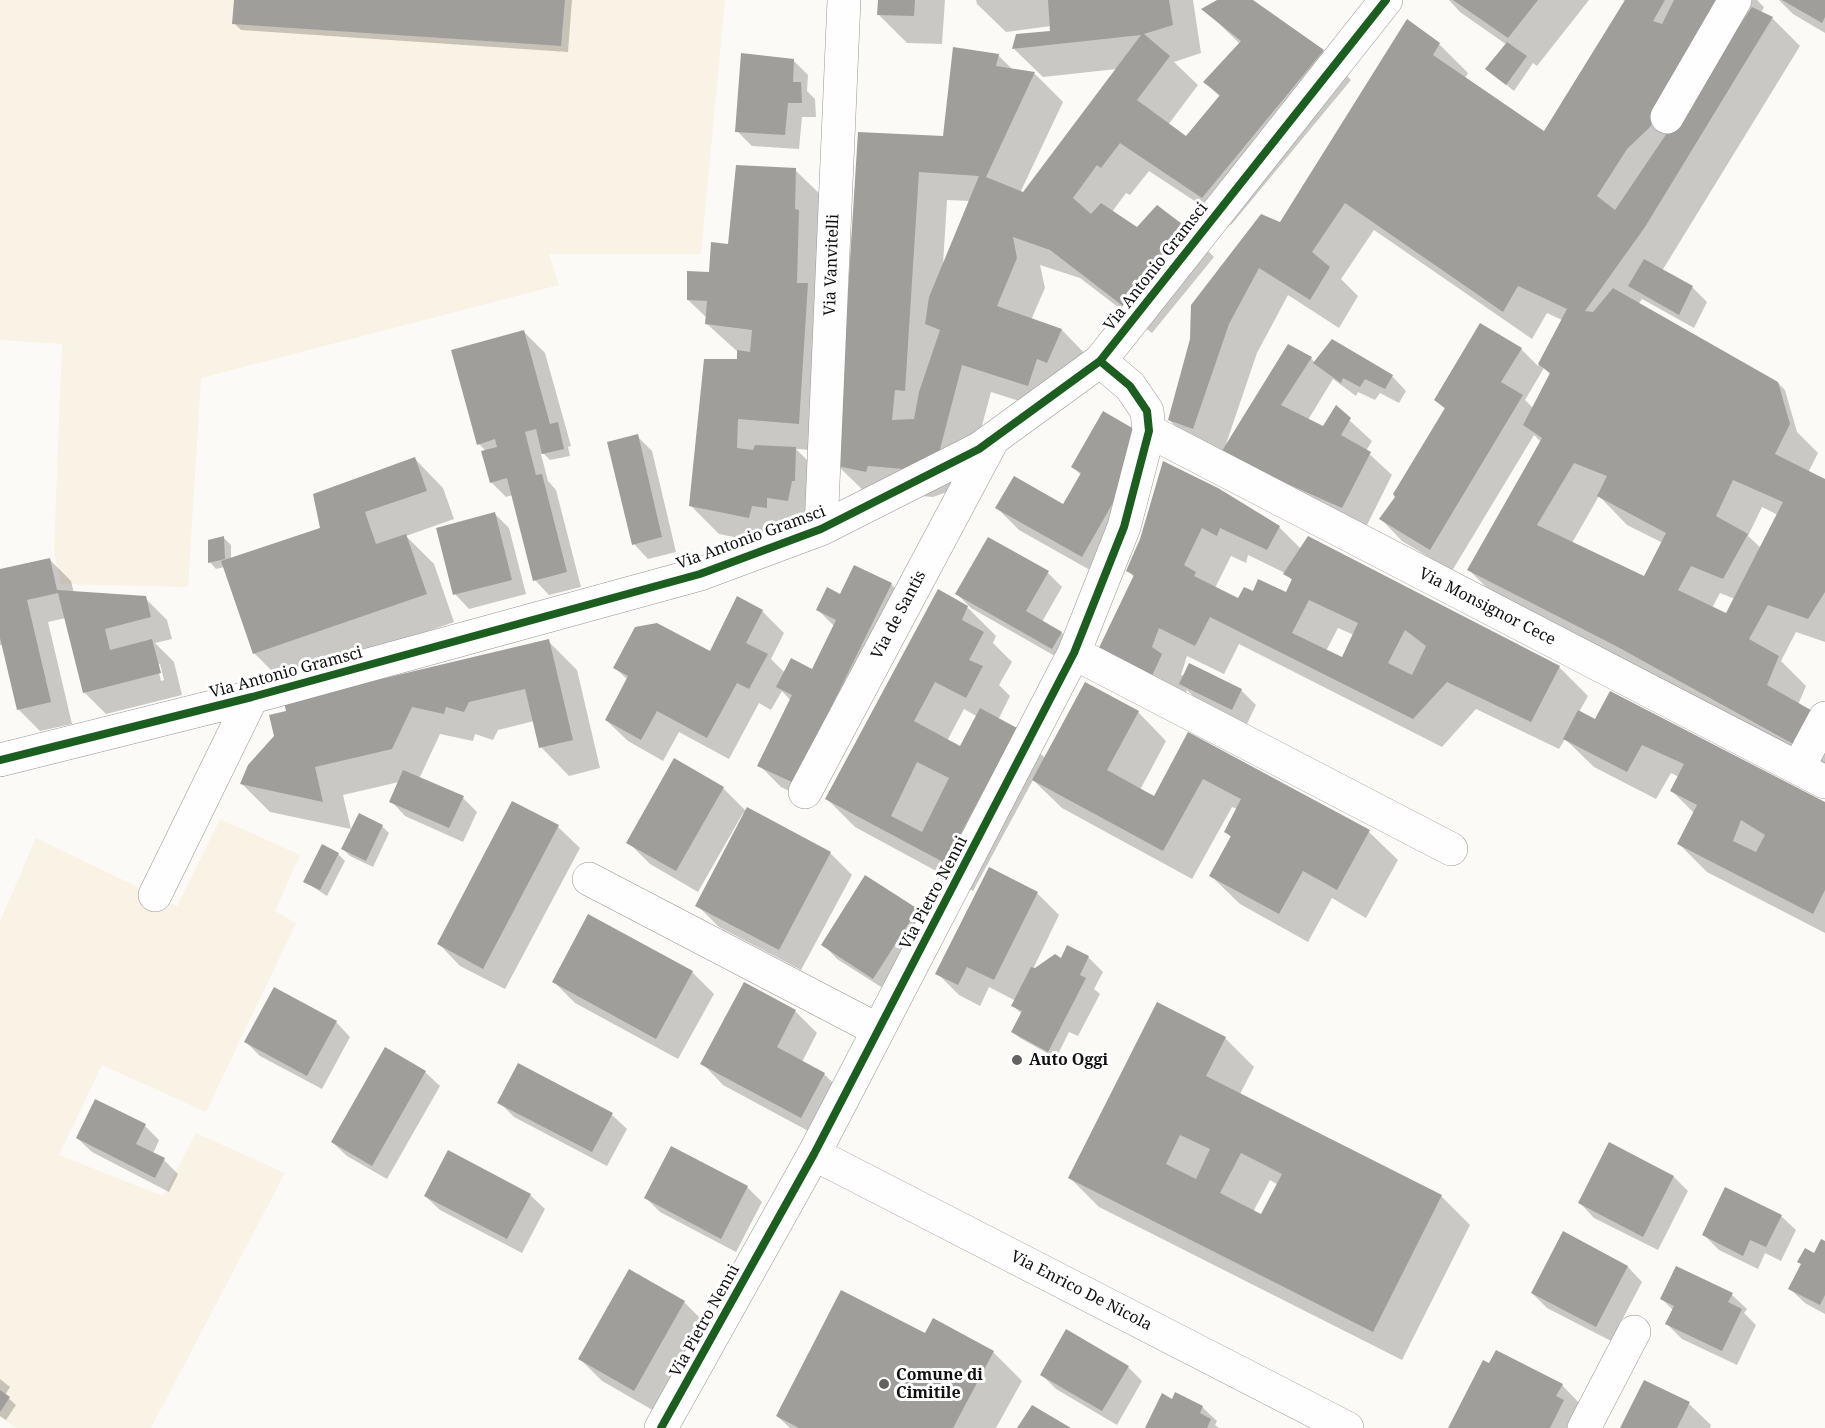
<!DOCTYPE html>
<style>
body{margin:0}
canvas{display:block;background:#fcfaf6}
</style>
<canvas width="1825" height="1428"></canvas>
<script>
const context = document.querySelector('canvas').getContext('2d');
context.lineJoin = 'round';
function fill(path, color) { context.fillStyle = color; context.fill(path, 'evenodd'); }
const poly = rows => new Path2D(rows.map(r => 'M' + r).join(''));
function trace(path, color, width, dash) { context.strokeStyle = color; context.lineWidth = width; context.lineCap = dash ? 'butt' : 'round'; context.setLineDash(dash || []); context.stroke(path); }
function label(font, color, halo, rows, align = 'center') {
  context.font = font + ' "Noto Serif",serif'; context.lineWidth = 6; context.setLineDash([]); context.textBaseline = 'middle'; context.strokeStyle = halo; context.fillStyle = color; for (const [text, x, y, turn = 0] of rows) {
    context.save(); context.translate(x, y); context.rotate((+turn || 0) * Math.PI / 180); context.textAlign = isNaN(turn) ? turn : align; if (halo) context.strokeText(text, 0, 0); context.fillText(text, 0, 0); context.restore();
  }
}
fill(poly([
 [0,0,234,0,232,23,561,46,565,0,725,0,701,254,549,254,559,285,201,378,188,587,61,584,54,551,62,344,0,340],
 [220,819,300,855,275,911,296,923,206,1112,102,1065,59,1155,163,1196,196,1133,285,1173,151,1428,17,1428,0,1418,0,922,36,838,177,906]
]), '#f8f3e4');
fill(poly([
 [235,0,572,0,568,52,241,30,234,23],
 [879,0,945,0,942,44,907,43,878,14],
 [976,0,1193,0,1201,53,1174,62,1198,85,1168,125,1186,138,1220,97,1205,82,1240,44,1204,9,1220,0,1250,0,1323,51,1351,80,1231,225,1149,171,1130,195,1126,193,1112,212,1138,229,1185,228,1214,257,1152,333,1080,278,1040,265,1045,288,1031,320,1062,330,1090,359,1065,386,1057,413,991,392,966,485,933,497,897,494,867,494,838,466,859,133,944,138,998,55,1014,71,1035,74,1063,102,1020,193,1023,194,1117,69,1043,77,1014,49,1052,32,1051,26,1006,32,977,4],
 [947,200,970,201,943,265],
 [1449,0,1589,0,1537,66,1533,63,1514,91,1487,69,1507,45,1460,12],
 [1623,0,1757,0,1764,7,1761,13,1772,18,1800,46,1662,271,1693,288,1707,302,1694,328,1642,299,1638,305,1778,383,1785,390,1797,432,1818,453,1808,473,1825,481,1825,642,1796,632,1781,661,1806,686,1798,705,1825,724,1825,771,1497,598,1469,570,1541,442,1534,435,1452,571,1402,541,1381,519,1396,497,1446,410,1436,400,1521,349,1538,366,1562,320,1547,313,1532,339,1374,230,1341,279,1358,296,1339,328,1288,295,1257,353,1226,444,1311,358,1315,363,1392,376,1406,391,1399,403,1380,393,1375,400,1358,392,1356,396,1333,379,1308,420,1324,427,1336,408,1372,441,1366,451,1392,475,1365,529,1198,448,1169,420,1281,224,1408,22,1439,44,1468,73,1465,78,1544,133,1625,1],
 [1544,368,1551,375,1533,408,1525,400],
 [1599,496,1627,525,1663,543,1645,578,1572,543],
 [1762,507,1778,515,1761,548,1748,536],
 [1720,593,1735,599,1727,615,1712,608],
 [1779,0,1825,0,1825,33,1793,14],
 [793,60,808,75,807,91,815,99,816,117,802,117,799,149,752,146,737,131],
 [795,170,824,198,828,451,796,449,824,477,823,509,778,546,719,534,691,506,739,360,739,353,707,324,707,318,688,300,729,246],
 [523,331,545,353,571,446,568,447,570,456,550,460,544,454,541,454,548,481,556,490,581,587,549,595,535,580,513,495,506,497,491,482,486,451,479,444],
 [1133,430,1104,578,1019,530,997,508,1063,506,1081,475,1073,467],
 [637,436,652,451,676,552,648,559,634,544],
 [415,459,443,488,454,519,406,536,434,564,454,622,283,682,254,653,224,567,216,569,210,562,224,538,231,545,231,559,321,528],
 [1164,463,1279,527,1301,549,1309,538,1559,667,1588,696,1579,712,1596,721,1825,804,1825,933,1707,872,1678,843,1694,813,1672,791,1679,777,1671,773,1656,799,1594,767,1565,739,1559,749,1476,709,1442,747,1239,644,1224,674,1187,656,1181,675,1241,690,1256,705,1247,724,1195,698,1187,690,1177,712,1127,682,1135,578,1128,571,1142,539],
 [1248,555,1285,573,1293,581,1286,594,1253,594,1239,600,1215,588,1231,556,1246,563],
 [1338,628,1354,635,1342,659,1326,651],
 [495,514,509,528,526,594,469,609,455,594],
 [49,559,71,581,74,593,145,598,167,620,172,639,155,643,174,662,182,695,106,714,84,692,66,618,48,622,72,724,40,731,18,709,3,645,0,645,0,571],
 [157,664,160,664,164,680,161,681],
 [855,567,891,584,913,606,816,804,781,787,759,765,791,701,782,691,771,710,759,703,729,759,679,732,663,761,628,741,606,720,628,680,615,668,711,653,762,611,784,633,771,659,785,673,812,671,835,627,818,610,841,596],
 [1048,573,1062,587,1042,622,1062,633,1076,648,1067,663,971,608,957,594],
 [938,591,968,608,996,636,993,643,1012,662,999,685,1010,696,998,720,1016,729,1045,758,1138,712,1166,741,1140,790,1154,798,1189,734,1369,832,1398,860,1366,918,1332,898,1308,942,1240,904,1211,876,1232,838,1226,832,1237,809,1232,807,1192,879,1062,808,1033,780,973,891,855,827,827,799],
 [964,709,978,717,960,748,947,741],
 [548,641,577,670,600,768,569,776,541,747,534,721,498,730,493,740,475,734,473,741,440,734,419,779,463,798,477,812,463,842,405,816,391,801,399,782,343,795,351,829,270,812,241,783],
 [723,788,747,812,830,853,852,875,801,970,719,927,697,905,745,815,743,813,698,892,650,864,628,842],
 [513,803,558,827,580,848,505,989,460,966,439,944],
 [382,826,389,833,373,867,350,856,343,849],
 [338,854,345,861,327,896,305,882],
 [990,869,1038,894,1059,915,1033,969,1061,960,1088,957,1103,972,1094,989,1100,994,1078,1036,1069,1032,1056,1058,1020,1038,1013,1032,1022,1014,1013,1006,1016,1001,989,987,980,1006,959,995,937,973],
 [917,910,932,925,889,992,837,959,823,944],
 [692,972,714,994,678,1059,575,1003,554,982],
 [795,1011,817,1033,802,1062,824,1074,846,1096,823,1139,723,1085,702,1063],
 [336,1022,350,1037,322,1089,260,1056,245,1041],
 [1225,1038,1254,1067,1240,1094,1441,1196,1470,1225,1402,1360,1099,1207,1070,1178],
 [1270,1180,1278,1185,1261,1216,1253,1212],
 [425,1072,440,1086,387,1179,347,1156,332,1142],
 [499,1102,612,1115,627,1129,607,1166,514,1117],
 [145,1126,159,1140,153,1154,164,1160,178,1174,169,1192,92,1152,77,1138],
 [1674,1177,1688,1191,1658,1250,1594,1218,1580,1203],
 [747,1187,762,1202,736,1252,660,1212,646,1198],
 [530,1195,545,1209,522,1253,440,1210,425,1196],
 [1781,1216,1796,1230,1781,1261,1765,1253,1758,1269,1719,1250,1704,1235],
 [1563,1233,1628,1267,1642,1282,1611,1341,1547,1308,1532,1293],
 [1825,1243,1825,1314,1805,1303,1790,1289],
 [1732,1295,1747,1309,1744,1313,1756,1325,1737,1365,1682,1339,1667,1324,1674,1311,1661,1298],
 [684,1302,706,1324,656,1412,602,1381,580,1359],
 [926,1335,993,1352,1022,1381,996,1428,790,1428,777,1416],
 [1128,1367,1142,1381,1117,1425,1056,1389,1042,1375],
 [0,1379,10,1387,5,1395,16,1405,6,1420,0,1416],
 [1562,1385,1583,1407,1582,1428,1449,1428],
 [1173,1401,1202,1407,1217,1421,1215,1425,1219,1428,1147,1428],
 [1689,1404,1711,1425,1710,1428,1622,1428]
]), '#0003');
fill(poly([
 [234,0,565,0,561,46,232,24],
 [878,0,915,0,914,16,877,15],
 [1048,0,1169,0,1173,25,1144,34,1170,56,1137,100,1186,136,1220,95,1203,82,1241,41,1201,9,1217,0,1253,0,1324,50,1202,198,1120,143,1101,168,1097,165,1073,198,1091,214,1101,203,1137,227,1157,205,1186,227,1123,306,1050,250,1013,237,1017,258,997,306,1062,329,1047,363,1037,359,1028,386,962,365,938,457,904,469,868,466,866,472,837,466,858,132,943,136,953,47,999,54,996,66,1035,72,986,177,1023,192,1141,35,1012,49,1016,34,1050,31],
 [919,172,979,176,929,297,925,324,940,330,919,392,914,419,892,420,895,390,905,391],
 [1453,0,1538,0,1508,38],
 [1625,0,1665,0,1653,21,1662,24,1674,0,1723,0,1650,127,1627,149,1597,196,1615,210,1752,7,1773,17,1645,227,1585,311,1593,312,1613,288,1778,382,1790,424,1775,454,1825,479,1825,592,1808,619,1768,605,1749,639,1779,656,1767,685,1816,713,1795,745,1616,646,1467,570,1542,438,1523,425,1550,373,1538,364,1567,309,1518,286,1503,312,1345,203,1312,252,1330,267,1310,300,1259,268,1229,324,1193,429,1168,420,1190,339,1191,305,1261,214,1280,222,1407,19,1440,43,1433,55,1544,131],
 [1574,463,1607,476,1597,496,1666,533,1644,576,1537,525],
 [1733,480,1783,502,1726,613,1678,590,1691,566,1723,579,1748,534,1716,516],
 [1782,0,1825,0,1825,17,1822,23],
 [1507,42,1527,56,1506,85,1485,69],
 [741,53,794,59,793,82,801,82,802,103,788,103,785,135,735,132],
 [736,165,796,168,795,209,799,210,797,283,808,283,799,424,738,419,737,448,753,450,755,445,796,447,795,481,792,481,788,501,767,498,767,508,752,506,749,518,689,506,704,359,737,359,737,350,750,352,752,330,705,324,707,301,687,300,687,271,709,272,711,242,728,244],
 [1644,259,1693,286,1679,315,1628,286],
 [1480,323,1522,348,1501,382,1523,395,1430,550,1379,519,1395,497,1393,494,1445,408,1434,400],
 [524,330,550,424,558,422,564,449,542,454,536,429,525,432,536,475,542,474,567,572,533,581,507,478,490,483,481,451,497,447,495,439,477,445,451,350],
 [1332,339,1393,375,1385,389,1365,379,1360,387,1343,378,1341,383,1313,363],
 [1288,344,1312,357,1281,405,1323,426,1336,405,1351,418,1341,435,1371,452,1342,508,1220,454],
 [1103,411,1134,429,1118,494,1082,557,995,508,1014,476,1063,504,1081,473,1071,467],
 [638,434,662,537,632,545,607,442],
 [415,457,427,491,365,512,376,544,406,534,427,594,253,654,221,561,320,528,313,494],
 [1163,461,1218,488,1280,526,1267,550,1220,528,1217,536,1202,528,1184,565,1196,572,1194,576,1238,598,1244,587,1253,591,1258,579,1286,592,1292,579,1283,574,1308,536,1560,666,1531,722,1447,682,1413,719,1210,617,1195,646,1159,628,1152,647,1162,654,1148,685,1096,654,1134,575,1126,571,1140,539],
 [1309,600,1358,623,1342,657,1292,633],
 [1405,630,1426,646,1412,675,1388,663],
 [495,512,512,580,453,595,436,528],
 [224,536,225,559,208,563,208,540],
 [988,537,1049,571,1026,611,1062,632,1052,649,955,594],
 [50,558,57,590,146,596,151,617,105,629,110,650,152,639,161,673,83,693,58,593,27,600,51,702,17,710,0,638,0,569],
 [854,565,892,583,794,783,757,766,792,695,776,687,791,658,812,669,836,620,816,610,827,587,840,594],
 [938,589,968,606,962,620,984,632,969,660,983,666,966,698,935,682,914,721,960,746,980,708,1017,728,945,863,825,799],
 [917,762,949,778,922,832,891,816],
 [737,596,763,610,746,643,768,654,749,689,737,683,707,738,657,711,641,740,605,720,628,676,613,668,635,627,657,623,710,651],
 [549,639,573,740,539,748,525,689,469,702,464,712,446,707,444,714,412,707,392,749,315,767,323,802,240,784,248,765,274,736,269,715,286,711,284,702],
 [1189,663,1242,689,1232,710,1179,684],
 [1085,682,1139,711,1107,770,1154,796,1188,732,1370,830,1337,890,1303,871,1279,914,1209,876,1231,836,1224,832,1241,799,1203,779,1163,851,1032,780],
 [1610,691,1825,802,1825,890,1813,914,1677,844,1697,805,1670,791,1684,764,1642,745,1627,772,1563,739,1578,710,1595,719],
 [1741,820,1765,835,1756,852,1733,841],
 [674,758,724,787,676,871,626,843],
 [403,770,464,796,449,828,389,802],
 [512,801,559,825,483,969,437,944],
 [747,807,831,852,779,950,695,906],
 [359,813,383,825,366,861,341,849],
 [322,844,339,853,320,890,303,882],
 [989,867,1038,892,994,980,967,967,958,985,935,974],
 [865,875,918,909,873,979,821,945],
 [588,914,693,971,656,1039,552,982],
 [1067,945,1089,956,1080,975,1086,978,1048,1052,1011,1032,1022,1011,1011,1006,1031,967,1035,968,1055,954,1061,958],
 [744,982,796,1010,777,1047,825,1073,801,1118,700,1064],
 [274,987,337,1021,307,1076,244,1042],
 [1157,1002,1226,1037,1206,1076,1442,1195,1373,1332,1068,1178],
 [1180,1135,1210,1149,1196,1179,1166,1164],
 [1241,1153,1282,1174,1261,1214,1220,1193],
 [385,1047,426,1071,372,1166,331,1142],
 [518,1063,613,1113,592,1152,497,1103],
 [95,1099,146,1124,136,1144,165,1158,155,1178,76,1138],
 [1609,1142,1674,1176,1643,1237,1578,1203],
 [671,1146,748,1186,721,1239,644,1198],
 [448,1150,531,1194,507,1239,424,1196],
 [1725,1187,1782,1215,1766,1247,1750,1240,1743,1256,1702,1235],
 [1563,1231,1628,1266,1596,1327,1531,1293],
 [1821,1239,1825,1241,1825,1295,1820,1305,1788,1289,1801,1264,1797,1262,1805,1248,1814,1253],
 [1676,1266,1733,1293,1728,1302,1742,1309,1722,1351,1665,1324,1674,1306,1660,1299],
 [629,1269,685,1301,634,1391,578,1359],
 [841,1290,925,1333,933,1318,994,1351,953,1428,799,1428,776,1416],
 [1066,1329,1129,1366,1102,1411,1040,1375],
 [1496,1350,1563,1384,1556,1396,1564,1400,1550,1428,1448,1428,1483,1360,1489,1363],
 [1644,1380,1690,1402,1677,1428,1620,1428],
 [0,1390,10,1397,0,1412],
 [1175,1392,1203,1406,1200,1413,1211,1419,1207,1428,1145,1428,1162,1393,1172,1399],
 [1032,1405,1071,1428,1017,1428]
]), '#a09e9b');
const minor = poly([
 [1667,117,1735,0],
 [1149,431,1825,782],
 [821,529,844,0],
 [1074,653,1451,849],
 [0,760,252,697,700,574,821,529,979,449,1100,361,1386,0],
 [1798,768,1825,718],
 [805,792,993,439],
 [589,879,878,1030],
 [155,895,252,697],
 [814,1154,1347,1428],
 [661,1428,814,1154,1074,653,1124,527,1149,431,1147,411,1130,386,1100,361],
 [1584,1428,1634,1332]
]);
trace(minor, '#969594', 34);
trace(minor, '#fffefe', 33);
trace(poly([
 [0,760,252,697,700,574,821,529,979,449,1100,361,1386,0],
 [661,1428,814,1154,1074,653,1124,527,1149,431,1147,411,1130,386,1100,361]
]), '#1b5e20', 8);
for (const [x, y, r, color] of [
 [1017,1060,6,"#636260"],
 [884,1384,6,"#636260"]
]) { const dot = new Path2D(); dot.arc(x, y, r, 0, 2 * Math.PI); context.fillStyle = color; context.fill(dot); trace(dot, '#fff', 2); }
label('16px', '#101010', '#fff', [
 ["Via Vanvitelli",832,265,-88],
 ["Via Antonio Gramsci",1156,267,-52],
 ["Via Antonio Gramsci",751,538,-20],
 ["Via Monsignor Cece",1487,607,27],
 ["Via de Santis",899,615,-62],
 ["Via Antonio Gramsci",286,673,-15],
 ["Via Pietro Nenni",934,893,-62],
 ["Via Enrico De Nicola",1081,1291,27],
 ["Via Pietro Nenni",705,1321,-61]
]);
label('bold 16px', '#101010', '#fff', [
 ["Auto Oggi",1029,1060],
 ["Comune di",896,1375],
 ["Cimitile",896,1393]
], 'left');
</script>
